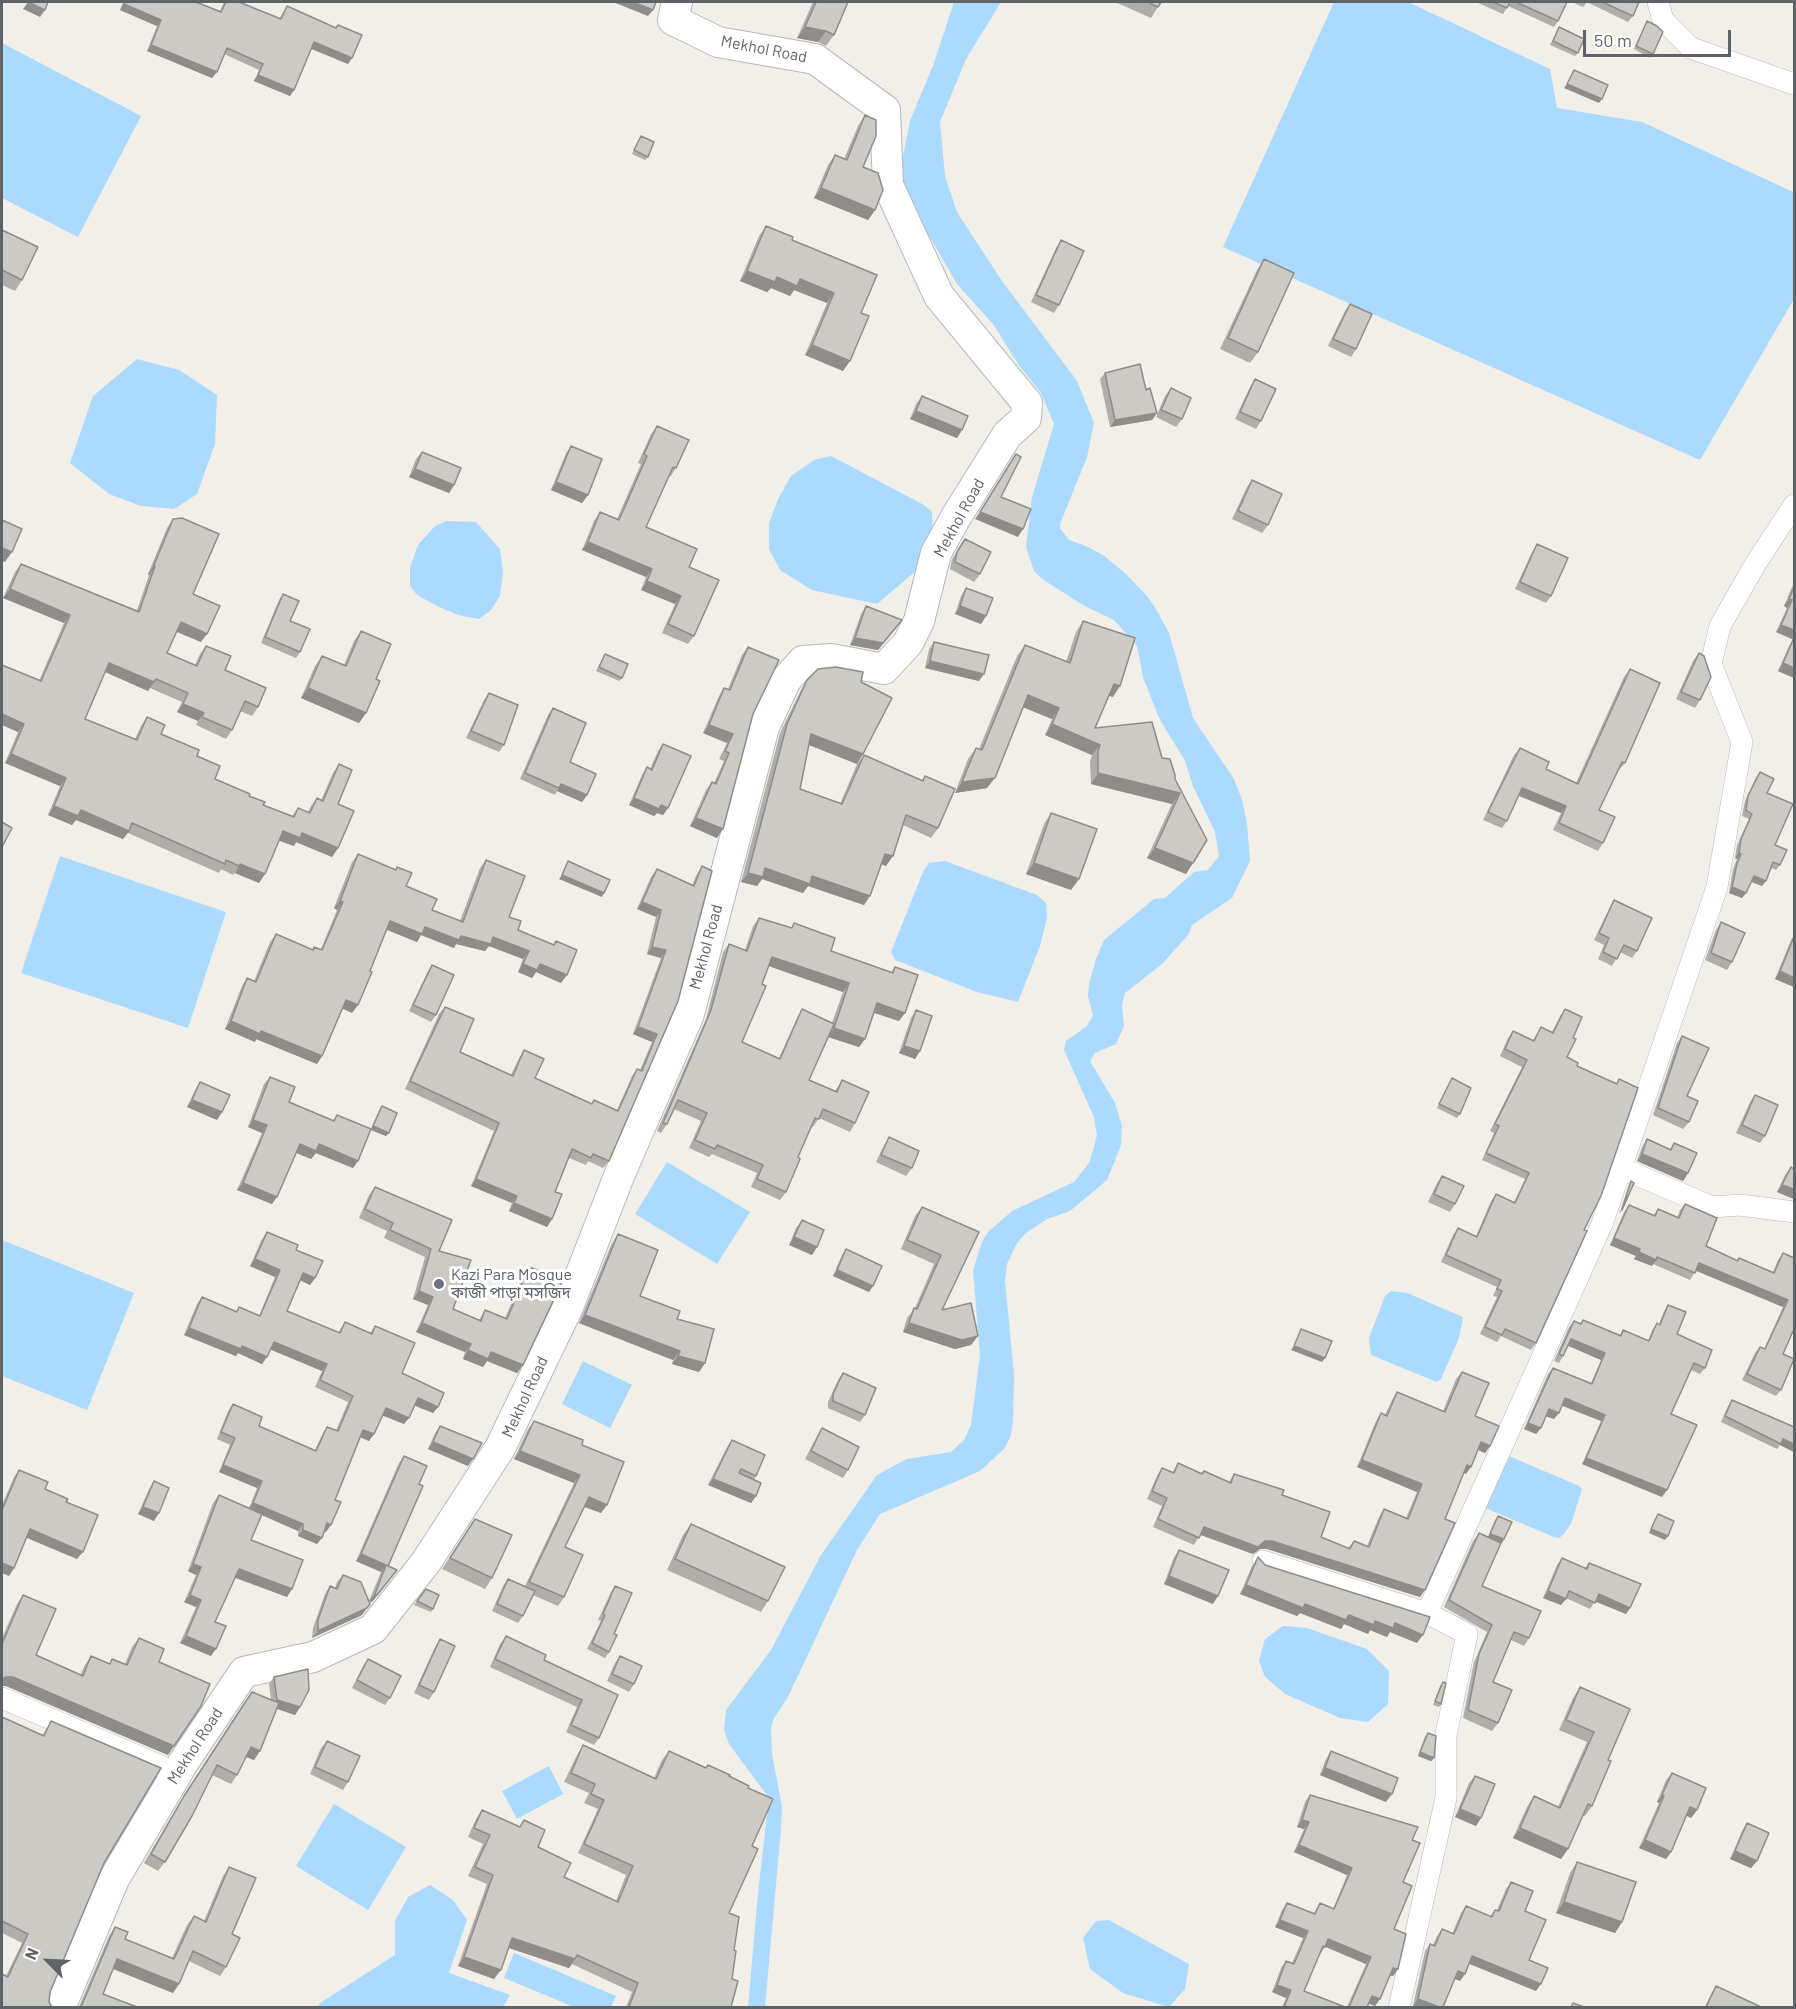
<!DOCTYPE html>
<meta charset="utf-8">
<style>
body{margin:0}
#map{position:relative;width:1796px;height:2009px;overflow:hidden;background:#f1efe8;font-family:Barlow,sans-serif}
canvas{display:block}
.frame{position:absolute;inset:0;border:3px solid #5f6368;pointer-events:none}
.north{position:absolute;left:18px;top:1931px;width:60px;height:60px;-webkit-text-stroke:4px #fff;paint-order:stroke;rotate:294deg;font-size:16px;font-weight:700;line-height:24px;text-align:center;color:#5f6368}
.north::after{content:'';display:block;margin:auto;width:21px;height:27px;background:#5f6368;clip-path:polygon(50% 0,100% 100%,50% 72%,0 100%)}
.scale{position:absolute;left:1583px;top:30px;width:148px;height:27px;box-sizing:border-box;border:3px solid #5f6368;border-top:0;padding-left:8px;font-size:18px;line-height:21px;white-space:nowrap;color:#5f6368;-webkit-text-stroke:4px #fff;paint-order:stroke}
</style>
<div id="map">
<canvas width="1796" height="2009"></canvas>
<div class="frame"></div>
<div class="north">N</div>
<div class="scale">50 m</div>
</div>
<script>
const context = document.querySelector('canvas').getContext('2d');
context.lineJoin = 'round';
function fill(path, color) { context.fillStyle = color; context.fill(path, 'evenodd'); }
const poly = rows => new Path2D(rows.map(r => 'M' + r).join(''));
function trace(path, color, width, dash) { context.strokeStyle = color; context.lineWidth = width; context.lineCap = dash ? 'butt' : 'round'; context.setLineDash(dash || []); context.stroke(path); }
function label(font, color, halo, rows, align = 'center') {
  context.font = font + ' Barlow,"Noto Sans Bengali",sans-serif'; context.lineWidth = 6; context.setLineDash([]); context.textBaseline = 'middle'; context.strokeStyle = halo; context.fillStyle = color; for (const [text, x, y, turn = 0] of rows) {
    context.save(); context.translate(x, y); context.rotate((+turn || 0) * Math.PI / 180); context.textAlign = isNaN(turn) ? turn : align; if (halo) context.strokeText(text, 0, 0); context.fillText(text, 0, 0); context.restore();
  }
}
fill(poly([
 [954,2,1001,2,966,59,940,122,945,176,957,212,1002,281,1077,381,1094,423,1087,457,1060,524,1060,528,1069,540,1086,546,1103,555,1126,574,1147,596,1156,609,1169,633,1193,718,1234,779,1242,800,1247,823,1250,861,1232,898,1192,925,1188,935,1162,964,1125,993,1122,1005,1124,1026,1116,1044,1095,1053,1090,1061,1115,1103,1122,1126,1121,1145,1107,1180,1070,1211,1047,1219,1026,1233,1017,1243,1007,1264,1005,1281,1014,1374,1013,1422,1011,1435,1005,1448,980,1471,880,1514,857,1550,787,1699,774,1718,771,1728,772,1754,782,1807,781,1829,765,2007,748,2007,758,1893,769,1798,729,1744,724,1730,726,1710,771,1650,821,1555,877,1475,907,1459,951,1452,964,1440,971,1425,980,1355,973,1270,982,1242,988,1232,1012,1211,1074,1182,1089,1163,1094,1147,1097,1135,1094,1117,1064,1050,1066,1041,1087,1026,1093,1016,1088,996,1089,984,1096,959,1104,940,1154,899,1165,898,1194,872,1208,870,1219,856,1215,832,1193,786,1185,761,1159,718,1143,677,1137,646,1114,620,1083,605,1042,579,1034,571,1026,547,1032,497,1054,424,1041,393,1018,364,993,324,957,284,898,182,910,121,934,63],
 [1334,2,1408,2,1550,69,1557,108,1642,122,1793,192,1794,195,1794,299,1700,460,1223,247],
 [2,43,141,116,78,237,2,198],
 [137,359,179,370,217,395,215,444,197,494,174,509,141,506,109,494,70,463,93,396],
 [831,456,924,505,932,512,933,533,917,570,877,604,812,590,780,570,769,549,769,523,779,497,791,476,814,460],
 [447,521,476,522,500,549,503,572,500,596,491,610,479,619,458,615,437,606,417,595,410,586,410,567,418,545,435,526],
 [60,856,226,912,188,1028,21,973],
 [945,861,1037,895,1046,903,1047,918,1040,946,1018,1002,977,992,895,960,891,952,923,872,929,863],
 [667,1162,750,1212,717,1264,635,1214],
 [2,1240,134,1293,87,1410,2,1376],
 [1391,1291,1407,1293,1463,1317,1459,1338,1441,1379,1437,1382,1371,1355,1369,1338,1385,1296],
 [583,1361,632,1385,610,1428,562,1404],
 [1509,1456,1579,1486,1582,1489,1571,1524,1563,1535,1559,1538,1554,1537,1485,1508],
 [1283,1626,1307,1628,1367,1649,1389,1671,1388,1704,1368,1722,1340,1718,1285,1694,1265,1677,1259,1661,1265,1639],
 [549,1766,563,1794,517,1819,502,1791],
 [334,1804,406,1847,368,1910,296,1866],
 [430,1885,453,1900,467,1920,449,1973,510,1995,503,2007,318,2007,320,2003,395,1955,395,1921,408,1897],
 [1109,1920,1189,1964,1185,1989,1169,2007,1123,1993,1090,1969,1083,1938,1096,1921],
 [514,1953,616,1996,611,2007,574,2007,504,1978]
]), '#aadaff');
const street = poly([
 [1658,2,1663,20,1691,48,1794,84],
 [1621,1168,1712,1207,1740,1205,1794,1212],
 [1263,1561,1427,1613,1602,1224,1717,887,1742,742,1711,664,1720,626,1756,563,1794,505],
 [2,1698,177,1773],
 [1399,2008,1446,1798,1446,1735,1467,1634,1427,1613]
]);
const secondary = poly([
 [60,2008,114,1879,183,1763,244,1672,313,1657,373,1629,426,1562,500,1448,568,1307,619,1176,689,1014,764,727,786,680,803,661,831,659,884,669,908,643,919,621,936,553,956,517,1007,435,1026,418,1027,403,939,296,888,185,885,110,815,59,718,42,673,20,677,2]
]);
trace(street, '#b5b8bc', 22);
trace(secondary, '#b6babf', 32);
trace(street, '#fff', 21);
trace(secondary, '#fff', 30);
fill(poly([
 [123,2,196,2,220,11,224,2,239,2,279,19,287,6,335,28,338,25,352,58,348,64,311,48,294,90,290,96,254,81,259,70,224,54,212,78,147,51,157,26,120,10],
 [813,2,848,2,834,35,826,46,818,42,797,38],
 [1115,2,1161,2,1151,18],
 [1476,2,1567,2,1558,21,1554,27,1508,6,1503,14],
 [1572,2,1639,2,1633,16,1628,22,1587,2,1583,7],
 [1647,21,1653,54,1650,58,1634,49],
 [1559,27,1578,53,1575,56,1550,45],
 [865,115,863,167,875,210,868,220,814,198,828,165,835,155,844,159,858,126],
 [641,136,648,157,645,160,632,154],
 [766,226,792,240,861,313,843,371,805,355,827,303,794,290,790,296,771,288,767,292,740,281,759,236],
 [2,230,22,280,15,291,2,285],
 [1061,240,1059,305,1054,313,1031,302,1056,248],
 [1264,259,1258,352,1250,363,1220,349,1257,270],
 [1350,304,1356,349,1351,357,1328,346,1345,311],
 [1105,373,1146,390,1157,413,1152,420,1110,427,1100,379],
 [1255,379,1261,421,1256,429,1235,419,1250,387],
 [1171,388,1182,419,1176,427,1156,417,1165,396],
 [922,396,962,430,957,438,910,419,916,404],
 [657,426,676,468,670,477,669,476,646,527,689,567,694,636,688,644,662,633,675,604,641,590,646,577,582,550,594,521,600,512,617,519,641,464,638,463,651,434],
 [571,446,588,495,582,503,551,490,566,453],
 [422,452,454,485,449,493,409,477,416,459],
 [1252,480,1268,525,1262,533,1232,519,1247,487],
 [173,519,193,594,201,642,177,632,167,653,195,665,200,654,206,646,225,670,258,707,252,716,240,711,232,730,226,739,196,725,198,721,177,712,182,702,150,688,148,691,105,672,85,719,135,739,141,726,147,717,161,734,197,756,215,779,249,796,263,805,292,816,298,808,308,812,311,806,317,798,321,800,333,773,339,764,338,848,332,857,296,842,294,846,279,840,259,883,235,873,233,875,221,869,219,873,128,833,123,839,76,820,72,825,48,815,60,786,5,763,18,732,2,725,2,665,39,681,64,623,3,598,15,572,21,564,137,610,149,575,148,574,167,528],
 [965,539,980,574,974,582,950,569,952,559],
 [1537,544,1551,596,1546,603,1515,589,1532,552],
 [1794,582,1794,678,1778,671,1789,646,1793,639,1776,632,1787,608,1784,606],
 [966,588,986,616,981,624,955,614,961,596],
 [283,594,290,621,300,652,296,658,261,643,279,600],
 [866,606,897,627,878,650,850,645,861,614],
 [1083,621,1113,697,1109,695,1095,728,1162,758,1175,779,1207,840,1186,874,1147,858,1172,804,1091,784,1090,762,1092,755,1045,735,1052,719,1023,707,987,788,955,793,968,759,976,748,979,749,1017,656,1025,645,1066,662,1076,632],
 [361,631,376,679,366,713,359,723,301,698,315,666,322,656,344,665,354,641],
 [934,642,979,681,925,668,929,649],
 [748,647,753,714,717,838,690,826,706,790,712,782,714,783,724,761,719,759,727,743,703,733,719,696,724,688,728,689,742,655],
 [1699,653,1700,700,1695,708,1676,699,1693,661],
 [605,654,622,678,619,681,596,671],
 [1630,669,1625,763,1619,770,1618,770,1599,810,1603,843,1598,851,1553,830,1561,813,1519,796,1507,821,1502,828,1483,820,1514,755,1520,748,1546,769,1576,783,1624,677],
 [807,680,861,682,863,754,857,764,809,745,800,789,840,804,857,764,864,755,922,780,925,776,938,828,931,838,903,825,886,866,881,864,864,905,808,886,803,893,762,879,757,886,741,882,780,733,801,690],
 [489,693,504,745,499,752,466,738,484,700],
 [553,708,570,762,587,795,582,802,557,791,555,795,520,779,548,715],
 [663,744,668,808,663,815,657,813,654,816,629,805,642,775,647,767,650,769,658,751],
 [1760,772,1767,793,1775,845,1780,865,1776,870,1771,868,1762,886,1751,882,1746,893,1742,898,1729,893,1733,869,1737,859,1735,858,1737,845,1749,819,1742,816,1745,801,1756,777],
 [1051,813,1079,879,1071,890,1026,874,1044,824],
 [358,854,395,870,397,867,406,886,432,910,460,921,480,868,486,860,509,917,518,930,553,945,556,941,561,983,536,972,532,978,518,972,523,959,489,946,485,951,456,944,454,948,421,935,417,942,387,930,352,1013,343,1008,322,1056,317,1064,256,1039,255,1042,225,1029,242,986,247,978,254,981,270,942,276,934,312,950,314,947,321,949,337,910,334,908,352,862],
 [702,866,678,1001,609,1161,603,1168,588,1161,586,1165,569,1158,555,1192,552,1219,547,1227,509,1211,512,1203,471,1186,494,1131,405,1089,439,1014,445,1007,460,1052,511,1075,519,1058,524,1050,535,1078,591,1104,594,1100,617,1110,632,1076,637,1069,640,1070,652,1042,633,1034,661,958,647,954,656,917,637,909,651,877,657,869,692,885,697,874],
 [1614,900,1637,951,1632,958,1620,952,1612,966,1598,959,1604,945,1594,940,1610,907],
 [759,918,791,928,794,923,831,951,891,972,895,967,899,1021,874,1012,865,1039,859,1047,828,1037,809,1080,835,1091,842,1080,855,1123,850,1132,819,1118,813,1127,811,1127,798,1157,786,1192,780,1200,751,1187,757,1173,712,1154,709,1157,689,1148,701,1121,674,1109,667,1124,661,1133,657,1131,706,1019,723,952,729,944,745,950,753,926],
 [768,966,843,992,832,1023,802,1009,797,1018,779,1058,742,1042],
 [1721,922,1732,962,1727,970,1705,960,1716,930],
 [1794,935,1794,987,1775,979,1791,940],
 [432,965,436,1015,431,1022,409,1011,428,971],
 [1565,1009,1573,1038,1567,1057,1577,1066,1616,1084,1619,1079,1584,1230,1536,1343,1531,1350,1501,1336,1497,1342,1480,1334,1497,1297,1493,1296,1497,1287,1441,1262,1453,1235,1458,1228,1476,1236,1491,1201,1496,1194,1514,1202,1525,1179,1482,1160,1494,1133,1490,1131,1522,1067,1500,1056,1508,1038,1513,1031,1533,1040,1541,1027,1552,1032,1560,1016],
 [916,1010,920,1051,915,1059,899,1053,911,1018],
 [1682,1036,1689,1122,1683,1129,1653,1115,1677,1043],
 [270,1077,289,1102,333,1120,337,1115,371,1129,379,1110,382,1106,386,1136,371,1130,358,1161,353,1168,316,1153,311,1159,296,1152,272,1204,237,1190,262,1133,248,1127,264,1084],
 [1452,1078,1460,1114,1457,1118,1437,1108],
 [200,1082,222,1112,217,1120,187,1107,195,1090],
 [1755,1095,1765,1136,1760,1143,1736,1133,1750,1102],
 [889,1137,912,1168,906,1176,876,1162,884,1145],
 [1647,1139,1670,1149,1674,1143,1688,1173,1683,1181,1637,1161,1642,1147],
 [1791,1167,1794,1169,1794,1199,1777,1192,1785,1175],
 [1442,1176,1455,1204,1450,1212,1428,1202,1437,1183],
 [1631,1181,1622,1210,1619,1214,1629,1185],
 [375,1187,439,1251,453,1309,479,1320,485,1310,505,1318,523,1276,529,1267,523,1365,517,1373,487,1361,483,1367,463,1359,465,1352,416,1332,428,1305,413,1299,425,1257,384,1238,387,1231,359,1218,369,1195],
 [1685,1204,1706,1246,1737,1261,1739,1258,1773,1272,1778,1260,1783,1253,1794,1258,1783,1354,1781,1390,1776,1396,1742,1380,1755,1353,1760,1347,1764,1349,1783,1307,1696,1270,1690,1280,1653,1264,1652,1266,1634,1259,1636,1256,1610,1245,1624,1212,1629,1205,1653,1216,1658,1209,1677,1218,1680,1210],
 [922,1207,979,1232,942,1310,971,1345,955,1349,903,1332,907,1318,915,1308,934,1264,901,1249,915,1216],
 [802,1220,817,1247,812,1255,789,1245,796,1228],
 [267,1232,296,1250,315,1278,310,1285,300,1280,287,1311,338,1333,345,1322,370,1333,375,1326,402,1373,438,1407,433,1413,414,1405,404,1424,383,1415,374,1434,369,1441,360,1437,335,1500,326,1532,324,1531,317,1544,298,1536,298,1531,262,1515,251,1540,292,1589,287,1597,235,1578,215,1622,211,1656,180,1643,196,1607,184,1602,196,1575,188,1571,213,1503,219,1495,249,1508,257,1488,219,1472,230,1445,217,1439,228,1411,233,1404,259,1426,315,1450,323,1433,327,1427,336,1431,348,1402,315,1387,322,1371,270,1349,267,1357,262,1364,238,1353,236,1356,184,1335,197,1304,202,1297,236,1311,239,1307,259,1316,275,1277,250,1266,262,1239],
 [618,1234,640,1296,705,1363,699,1372,672,1364,673,1360,579,1323,612,1243],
 [846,1249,873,1286,869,1292,833,1276,842,1255],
 [1668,1305,1677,1334,1705,1368,1700,1374,1691,1370,1671,1414,1662,1497,1582,1464,1601,1421,1562,1405,1554,1419,1546,1416,1541,1428,1536,1434,1524,1429,1548,1374,1553,1368,1591,1383,1601,1360,1568,1346,1563,1356,1559,1363,1554,1361,1569,1327,1574,1321,1580,1324,1583,1320,1620,1335,1623,1330,1648,1341,1652,1330,1657,1323,1659,1324,1664,1311],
 [1462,1372,1475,1416,1490,1446,1485,1453,1478,1450,1466,1474,1463,1473,1445,1519,1420,1597,1267,1549,1260,1549,1253,1554,1200,1535,1194,1545,1153,1527,1162,1506,1147,1499,1157,1476,1162,1468,1172,1473,1178,1463,1202,1473,1204,1471,1229,1482,1234,1474,1282,1495,1321,1537,1348,1548,1354,1541,1367,1546,1379,1517,1384,1509,1406,1518,1417,1492,1357,1467,1376,1421,1381,1413,1385,1415,1392,1400,1397,1392,1443,1411,1456,1379],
 [843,1373,865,1415,860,1422,828,1408,828,1402,838,1380],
 [1732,1400,1794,1427,1794,1452,1780,1445,1777,1449,1721,1422,1728,1406],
 [534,1421,582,1445,601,1513,584,1507,565,1547,564,1597,558,1606,533,1595,523,1616,518,1623,492,1611,503,1586,508,1579,525,1586,574,1483,514,1459,528,1429],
 [440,1426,468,1466,428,1449,435,1433],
 [822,1428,848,1470,843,1478,805,1459,817,1436],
 [732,1440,756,1476,754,1480,756,1496,751,1503,708,1485,727,1447],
 [404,1456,419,1484,388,1566,397,1570,372,1602,369,1601,381,1572,356,1561,399,1463],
 [19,1470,45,1489,66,1502,77,1559,27,1538,14,1568,9,1576,2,1573,2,1505,14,1477],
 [154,1481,154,1521,138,1514,149,1489],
 [1498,1516,1504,1539,1502,1543,1490,1538,1482,1586,1529,1638,1524,1646,1511,1640,1493,1682,1498,1723,1492,1731,1463,1718,1474,1662,1487,1632,1444,1607,1473,1541,1479,1533,1488,1537,1495,1520],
 [475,1519,492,1578,485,1589,442,1569],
 [691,1524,768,1601,761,1612,667,1570,683,1535],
 [1179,1550,1213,1604,1164,1584,1174,1557],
 [1258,1557,1265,1565,1417,1643,1390,1632,1387,1637,1370,1630,1368,1634,1344,1624,1341,1629,1300,1613,1297,1616,1240,1594,1252,1566],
 [1562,1558,1585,1568,1589,1563,1630,1608,1626,1614,1595,1601,1590,1609,1566,1598,1561,1605,1543,1598,1557,1565],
 [343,1575,362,1615,312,1638,313,1628,325,1594,330,1586,335,1588,337,1582],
 [615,1586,614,1634,609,1652,605,1658,587,1649,601,1621,598,1620,611,1592],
 [426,1589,433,1609,431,1612,414,1605],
 [23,1595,36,1655,80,1675,85,1665,91,1656,109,1664,112,1659,125,1664,132,1647,139,1638,159,1662,168,1755,6,1686,2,1686,2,1638,17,1604],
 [506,1636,544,1660,618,1695,599,1738,594,1745,566,1732,577,1707,490,1667,500,1644],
 [440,1639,434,1692,429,1700,414,1693,435,1647],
 [620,1656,634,1684,629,1692,607,1681,615,1663],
 [368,1659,390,1698,385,1705,352,1688,363,1666],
 [274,1677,300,1707,295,1715,277,1709,254,1760,246,1757,237,1775,231,1784,212,1775,165,1862,158,1871,144,1863,178,1805,245,1701,271,1700,269,1684],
 [1443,1682,1441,1704,1439,1707,1433,1705,1440,1686],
 [1580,1687,1608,1760,1592,1806,1585,1816,1583,1815,1568,1849,1561,1859,1513,1838,1527,1807,1534,1796,1558,1807,1587,1742,1559,1730,1573,1698],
 [2,1717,42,1736,51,1721,104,1863,50,1992,49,2002,6,1976,22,1943,2,1933],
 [1428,1733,1434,1758,1431,1761,1418,1756,1425,1736],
 [327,1741,348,1782,343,1790,310,1774,321,1748],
 [583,1745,654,1778,662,1760,669,1751,706,1768,708,1765,729,1776,748,1788,752,1846,729,1913,734,1950,731,2007,626,2007,632,1992,572,1964,569,1968,509,1948,494,1979,458,1966,487,1884,468,1876,483,1844,468,1837,476,1819,482,1810,519,1827,524,1820,538,1847,564,1877,616,1901,626,1875,578,1853,598,1809,584,1803,589,1793,564,1782,577,1755],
 [1331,1751,1386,1802,1320,1775,1326,1759],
 [1672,1773,1697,1810,1691,1818,1687,1815,1671,1852,1666,1859,1639,1848,1659,1803,1657,1802,1666,1780],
 [1475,1776,1476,1826,1455,1817,1469,1783],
 [1310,1795,1412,1840,1394,1929,1398,1969,1393,1976,1390,1975,1380,1999,1375,2006,1369,2003,1367,2007,1347,2007,1366,1964,1325,1947,1320,1954,1319,1954,1304,1991,1345,2007,1282,2007,1286,1998,1272,1992,1281,1968,1286,1961,1292,1963,1303,1938,1275,1927,1282,1910,1287,1903,1313,1914,1320,1903,1333,1909,1347,1875,1294,1852,1304,1829,1297,1827,1305,1802],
 [1747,1823,1757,1861,1751,1868,1730,1859,1742,1831],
 [1577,1862,1622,1922,1615,1933,1556,1913,1570,1873],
 [229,1867,232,1934,226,1967,220,1976,189,1961,179,1984,173,1993,113,1969,103,1994,137,2007,79,2007,109,1936,115,1927,125,1939,172,1958,187,1925,194,1916,204,1921,223,1876],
 [1511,1882,1525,1911,1529,1960,1536,1991,1469,1963,1460,1981,1455,1979,1413,2006,1425,1951,1430,1944,1433,1945,1437,1936,1442,1929,1452,1934,1461,1913,1466,1906,1490,1916,1495,1910,1497,1910,1506,1889],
 [1716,1986,1759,2007,1705,2007,1711,1994]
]), '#afaea9');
fill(poly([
 [28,2,45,10,40,17,23,9],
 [613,2,633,2,653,10,648,16],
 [124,4,161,20,157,26,120,10],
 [805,27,826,31,818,42,797,38],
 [314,42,352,58,348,64,309,48],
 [151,45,217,72,212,78,147,51],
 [258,75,294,90,290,96,254,81],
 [1567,84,1602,99,1599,103,1564,88],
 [821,188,875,210,868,220,814,198],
 [747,271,777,277,800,279,834,293,827,303,794,290,790,296,771,288,767,292,740,281],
 [812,345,850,361,843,371,805,355],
 [916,411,962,430,957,438,910,419],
 [1157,413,1152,420,1110,427,1115,420],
 [415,469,454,485,449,493,409,477],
 [556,482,588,495,582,503,551,490],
 [980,512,1023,529,1018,537,975,519],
 [588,542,652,569,646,577,582,550],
 [2,548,12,552,5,562,2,561],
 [154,565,155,566,149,575,148,574],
 [647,581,681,596,675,604,641,590],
 [10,589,70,615,64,623,3,598],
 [1789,599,1792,600,1787,608,1784,606],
 [960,606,986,616,981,624,955,614],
 [902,620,878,650,850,645,855,638],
 [181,622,207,634,201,642,175,631],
 [1781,625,1794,630,1794,640,1776,632],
 [930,661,984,674,979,681,925,668],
 [109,663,154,682,148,691,103,671],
 [1783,663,1794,668,1794,678,1778,671],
 [1114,684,1120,686,1113,697,1106,695],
 [308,688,366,713,359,723,301,698],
 [1028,695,1059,708,1052,719,1020,706],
 [183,704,204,713,198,721,177,712],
 [2,714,24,724,18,732,2,725],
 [1052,724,1100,745,1092,755,1045,735],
 [709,725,733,734,727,743,703,733],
 [811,734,863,754,857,764,804,743],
 [11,754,66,778,60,786,5,763],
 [1098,773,1180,793,1172,804,1091,784],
 [995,778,987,788,955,793,962,782],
 [561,784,587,795,582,802,557,791],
 [1522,788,1566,806,1561,813,1517,795],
 [634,798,661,805,668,808,663,815,657,813,654,816,629,805],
 [54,806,81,810,129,831,123,839,76,820,72,825,48,815],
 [696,818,723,829,717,838,690,826],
 [283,831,302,833,338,848,332,857,296,842,294,846,277,840],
 [1155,848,1193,863,1186,874,1147,858],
 [1739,853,1741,854,1737,859,1735,858],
 [885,854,893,856,886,866,878,863],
 [1034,863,1079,879,1071,890,1026,874],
 [240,864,265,874,259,883,235,873],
 [765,868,812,876,870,896,864,905,808,886,803,893,762,879,757,886,741,882,748,873],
 [562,875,604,893,602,897,559,879],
 [1754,876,1766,881,1762,886,1750,881],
 [1732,887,1746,893,1742,898,1729,893],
 [340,901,343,902,337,910,334,908],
 [642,902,661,910,656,917,637,909],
 [390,921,425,927,461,936,493,937,529,951,523,959,489,946,485,951,456,944,454,948,421,935,417,942,385,929],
 [652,947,666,950,661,958,647,954],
 [772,957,849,983,843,992,766,965],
 [523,964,540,964,567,975,561,983,536,972,532,978,518,972],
 [1780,971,1794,978,1794,987,1775,979],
 [346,1000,358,1005,352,1013,341,1008],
 [877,1003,905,1013,899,1021,871,1012],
 [231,1021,261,1031,322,1056,317,1064,256,1039,255,1042,225,1029],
 [638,1027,657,1034,652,1042,633,1034],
 [834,1028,865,1039,859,1047,828,1037],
 [904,1046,920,1051,915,1059,899,1053],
 [192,1100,222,1112,217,1120,187,1107],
 [253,1120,267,1125,262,1133,248,1127],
 [373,1126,389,1133,386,1136,371,1130],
 [300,1144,319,1144,358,1161,353,1168,316,1153,311,1159,294,1152],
 [1642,1154,1688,1173,1683,1181,1637,1161],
 [476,1179,517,1196,512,1203,471,1186],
 [243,1183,277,1197,272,1204,237,1190],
 [1782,1185,1794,1189,1794,1199,1777,1192],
 [514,1203,552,1219,547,1227,509,1211],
 [794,1237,817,1247,812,1255,789,1245],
 [1614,1238,1640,1249,1636,1256,1610,1245],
 [1639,1252,1656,1260,1652,1266,1634,1259],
 [255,1259,280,1270,275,1277,250,1266],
 [1699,1263,1788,1300,1783,1307,1694,1270],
 [837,1270,873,1286,869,1292,833,1276],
 [303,1273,315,1278,310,1285,298,1279],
 [419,1291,433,1297,428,1305,413,1299],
 [585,1315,680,1351,673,1360,579,1323],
 [422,1323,471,1344,465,1352,416,1332],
 [909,1323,978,1336,971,1345,955,1349,903,1332],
 [189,1328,242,1346,267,1357,262,1364,238,1353,236,1356,184,1335],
 [1571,1339,1605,1353,1601,1360,1567,1345],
 [274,1342,327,1364,322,1371,269,1349],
 [1294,1346,1325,1358,1322,1362,1291,1350],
 [468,1350,491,1352,523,1365,517,1373,487,1361,483,1367,463,1359],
 [678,1356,705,1363,699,1372,672,1364],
 [418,1398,438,1407,433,1413,413,1405],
 [1565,1398,1605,1415,1601,1421,1560,1405],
 [386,1408,409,1418,404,1424,381,1415],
 [1549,1409,1559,1413,1554,1419,1545,1416],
 [1528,1423,1541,1428,1536,1434,1524,1429],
 [363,1430,374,1434,369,1441,358,1436],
 [1783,1439,1794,1444,1794,1452,1780,1445],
 [433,1442,473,1459,468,1466,428,1449],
 [1481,1442,1490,1446,1485,1453,1476,1449],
 [520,1451,580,1475,574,1483,514,1459],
 [1586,1458,1667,1490,1662,1497,1582,1464],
 [1362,1460,1422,1484,1417,1492,1357,1467],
 [223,1465,262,1481,257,1488,219,1472],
 [1467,1465,1471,1467,1466,1474,1462,1472],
 [713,1479,756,1496,751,1503,708,1485],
 [589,1497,607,1505,601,1513,583,1506],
 [253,1503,303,1524,298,1531,248,1509],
 [143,1507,159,1513,154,1521,138,1514],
 [327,1523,331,1525,326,1532,323,1530],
 [1204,1527,1265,1541,1272,1541,1425,1590,1420,1597,1267,1549,1260,1549,1253,1554,1199,1534],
 [30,1529,83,1552,77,1559,25,1537],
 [1651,1529,1668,1536,1665,1540,1649,1533],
 [303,1530,322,1538,317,1544,298,1536],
 [1490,1534,1504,1539,1502,1543,1488,1537],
 [361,1554,386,1565,381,1572,356,1561],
 [2,1563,14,1568,9,1576,2,1573],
 [193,1564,201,1567,196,1575,188,1571],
 [239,1569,292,1589,287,1597,234,1577],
 [397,1570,372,1602,369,1601,375,1594],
 [1169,1576,1218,1596,1213,1604,1164,1584],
 [1246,1585,1305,1604,1375,1621,1395,1623,1423,1635,1417,1643,1390,1632,1387,1637,1370,1630,1368,1634,1344,1624,1341,1629,1300,1613,1297,1616,1240,1594],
 [1548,1591,1566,1599,1561,1605,1543,1598],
 [1599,1594,1630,1608,1626,1614,1594,1601],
 [190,1595,201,1600,196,1607,184,1602],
 [370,1604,362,1615,312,1638,318,1631],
 [186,1636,216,1649,211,1656,180,1643],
 [6,1677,13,1677,174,1746,168,1755,6,1686,2,1686,2,1679],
 [277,1700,300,1707,295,1715,272,1707],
 [251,1747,260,1751,254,1760,244,1756],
 [1420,1752,1434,1758,1431,1761,1418,1756],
 [1325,1768,1392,1794,1386,1802,1320,1775],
 [1662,1795,1664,1796,1659,1803,1657,1802],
 [1690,1807,1697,1810,1691,1818,1685,1815],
 [1460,1809,1481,1818,1476,1826,1455,1817],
 [1302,1820,1309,1822,1304,1829,1297,1827],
 [1520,1828,1568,1849,1561,1859,1513,1838],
 [1645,1840,1671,1852,1666,1859,1639,1848],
 [1299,1845,1352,1868,1347,1875,1294,1852],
 [1735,1851,1757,1861,1751,1868,1730,1859],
 [1564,1902,1622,1922,1615,1933,1556,1913],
 [1280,1920,1308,1931,1303,1938,1275,1927],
 [512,1938,575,1959,569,1968,506,1947],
 [1328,1939,1371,1957,1366,1964,1324,1946],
 [1472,1956,1541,1984,1536,1991,1467,1963],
 [464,1957,501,1970,494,1979,458,1966],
 [117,1959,179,1984,173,1993,111,1968],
 [1393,1968,1398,1969,1393,1976,1388,1975],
 [1458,1971,1465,1974,1460,1981,1453,1978],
 [1277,1985,1291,1990,1286,1998,1272,1992],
 [1372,1996,1380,1999,1375,2006,1367,2003],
 [1418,1999,1439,2007,1417,2007,1413,2006]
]), '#8f8d8a');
const building = poly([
 [28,2,48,2,45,10,28,2],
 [125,2,196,2,221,12,226,2,239,2,281,19,287,6,336,28,338,25,362,35,352,58,314,42,294,90,258,75,263,64,227,48,217,72,151,45,161,20,124,4,125,2],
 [633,2,656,2,653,10,633,2],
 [816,2,848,2,834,35,826,31,805,27,816,2],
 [1147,2,1161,2,1158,7,1147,2],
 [1493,2,1510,2,1507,8,1493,2],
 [1516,2,1567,2,1558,21,1516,2],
 [1602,2,1639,2,1633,16,1602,2],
 [1647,21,1657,26,1663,32,1653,54,1636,46,1647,21],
 [1559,27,1584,39,1578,53,1553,41,1559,27],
 [1574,70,1608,85,1602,99,1567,84,1574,70],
 [865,115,876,120,876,136,863,167,878,173,883,190,875,210,821,188,835,155,847,160,865,115],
 [641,136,654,142,648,157,634,150,641,136],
 [766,226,793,237,792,240,877,275,861,313,869,316,850,361,812,345,834,293,800,279,797,286,777,277,775,282,747,271,766,226],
 [2,230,38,247,22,280,2,270,2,230],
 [1061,240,1084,251,1059,305,1036,295,1061,240],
 [1264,259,1294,273,1258,352,1228,338,1264,259],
 [1350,304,1372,314,1356,349,1333,339,1350,304],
 [1140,364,1146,390,1150,388,1157,413,1115,420,1105,373,1140,364],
 [1255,379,1276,389,1261,421,1240,412,1255,379],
 [1171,388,1191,398,1182,419,1161,410,1171,388],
 [922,396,968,416,962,430,916,411,922,396],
 [657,426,689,440,676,468,673,467,646,527,697,549,689,567,719,580,694,636,668,624,681,596,647,581,652,569,588,542,600,512,619,520,647,456,644,454,657,426],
 [571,446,602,459,588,495,556,482,571,446],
 [422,452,461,468,454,485,415,469,422,452],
 [1016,454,1021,457,1001,497,1031,509,1023,529,980,512,1016,454],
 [1252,480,1282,494,1268,525,1238,511,1252,480],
 [182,518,219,534,193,594,220,606,207,634,181,622,167,653,197,666,206,646,231,656,225,670,266,688,258,707,245,701,232,730,202,717,204,713,183,704,188,693,156,679,154,682,109,663,85,719,137,740,147,717,165,725,161,734,199,750,197,756,220,766,215,779,250,794,249,796,265,802,263,805,294,817,298,808,310,813,317,798,323,801,339,764,352,770,338,804,354,811,338,848,302,833,300,838,283,831,265,874,240,864,239,866,226,860,225,864,132,823,129,831,81,810,78,816,54,806,66,778,11,754,24,724,2,714,2,665,41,681,70,615,10,589,21,564,139,612,155,566,154,565,173,519,182,518],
 [2,520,22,529,12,552,2,548,2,520],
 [965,539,991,552,980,574,955,562,957,552,965,539],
 [1537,544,1568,558,1551,596,1520,582,1537,544],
 [1794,587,1794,630,1781,625,1792,600,1789,599,1794,587],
 [966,588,993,598,986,616,960,606,966,588],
 [283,594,299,601,290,621,310,629,300,652,265,637,283,594],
 [866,606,902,620,883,643,855,638,866,606],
 [1083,621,1135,638,1120,686,1114,684,1095,728,1152,722,1162,758,1170,759,1175,775,1175,779,1207,840,1193,863,1155,848,1180,793,1098,773,1098,751,1100,745,1052,724,1059,708,1028,695,995,778,962,782,976,748,982,750,1025,645,1070,663,1083,621],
 [361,631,391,644,376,679,380,681,366,713,308,688,322,656,346,666,361,631],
 [1794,638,1794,668,1783,663,1794,638],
 [934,642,989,655,984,674,930,661,934,642],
 [748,647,779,660,753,714,723,829,696,818,712,782,716,784,729,753,725,751,733,734,709,725,724,688,730,690,748,647],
 [1699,653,1704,656,1711,677,1700,700,1681,692,1699,653],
 [605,654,628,664,622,678,599,667,605,654],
 [836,667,863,672,861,682,892,698,863,754,811,734,800,789,842,804,864,755,923,781,925,776,955,789,938,828,906,815,893,856,885,854,870,896,812,876,810,884,765,868,763,877,748,873,787,724,807,680,818,669,836,667],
 [1630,669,1660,683,1625,763,1622,762,1599,810,1615,817,1603,843,1559,823,1566,806,1522,788,1507,821,1488,812,1520,748,1549,762,1546,769,1578,784,1630,669],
 [489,693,518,705,504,745,471,731,489,693],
 [553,708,586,723,570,762,596,774,587,795,561,784,559,788,525,773,553,708],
 [663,744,691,756,668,808,661,805,659,809,634,798,647,767,652,770,663,744],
 [1760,772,1774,779,1767,793,1793,804,1775,845,1787,850,1780,865,1773,862,1766,881,1754,876,1746,893,1732,887,1737,864,1741,854,1739,853,1741,839,1752,814,1746,810,1748,796,1760,772],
 [1051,813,1097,829,1079,879,1034,863,1051,813],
 [2,822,12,828,2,847,2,822],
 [358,854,396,870,397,867,412,873,406,886,437,899,432,910,463,922,486,860,525,876,509,917,521,921,518,930,554,945,556,941,577,950,567,975,540,964,537,970,523,964,529,951,493,937,491,944,461,936,459,940,425,927,422,934,390,921,370,971,372,972,358,1005,346,1000,322,1056,261,1031,260,1034,231,1021,247,978,256,982,276,934,313,950,314,947,322,950,343,902,340,901,358,854],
 [568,861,610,880,604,893,562,875,568,861],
 [702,866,712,871,678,1001,609,1161,593,1154,591,1158,572,1149,555,1192,562,1194,552,1219,514,1203,517,1196,476,1179,499,1123,410,1081,445,1007,474,1019,460,1052,513,1076,524,1050,544,1059,535,1078,592,1104,594,1100,618,1111,637,1069,642,1071,657,1034,638,1027,666,950,652,947,661,910,642,902,657,869,694,886,702,866],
 [1614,900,1652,918,1637,951,1624,945,1617,959,1603,952,1609,938,1599,933,1614,900],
 [759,918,792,928,794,923,835,938,831,951,893,973,895,967,918,975,905,1013,877,1003,865,1039,834,1028,849,983,772,957,762,984,766,986,742,1042,780,1059,802,1009,834,1024,809,1080,837,1092,842,1080,869,1092,855,1123,823,1109,819,1119,815,1118,798,1157,800,1159,786,1192,757,1179,763,1165,717,1145,715,1149,695,1140,707,1113,678,1100,667,1124,663,1123,711,1010,729,944,747,951,759,918],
 [1721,922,1745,933,1732,962,1711,953,1721,922],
 [1794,937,1794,978,1780,971,1794,937],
 [432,965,454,975,436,1015,413,1005,432,965],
 [1565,1009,1582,1017,1573,1038,1576,1039,1567,1057,1578,1063,1577,1066,1617,1084,1619,1079,1638,1088,1601,1196,1584,1230,1587,1231,1536,1343,1505,1329,1502,1335,1485,1327,1502,1291,1497,1289,1501,1280,1446,1255,1458,1228,1477,1237,1496,1194,1515,1203,1529,1173,1486,1153,1499,1126,1495,1124,1527,1060,1505,1049,1513,1031,1534,1041,1541,1027,1553,1033,1565,1009],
 [916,1010,932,1016,920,1051,904,1046,916,1010],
 [1682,1036,1709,1048,1687,1096,1698,1101,1689,1122,1658,1108,1682,1036],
 [270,1077,295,1087,289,1102,334,1121,337,1115,371,1129,358,1161,319,1144,316,1151,300,1144,277,1197,243,1183,267,1125,253,1120,270,1077],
 [1452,1078,1471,1088,1460,1114,1439,1104,1452,1078],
 [200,1082,230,1095,222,1112,192,1100,200,1082],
 [1755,1095,1778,1105,1765,1136,1742,1125,1755,1095],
 [382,1106,397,1113,389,1133,373,1126,382,1106],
 [889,1137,919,1151,912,1168,881,1155,889,1137],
 [1647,1139,1671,1150,1674,1143,1697,1153,1688,1173,1642,1154,1647,1139],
 [1791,1167,1794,1169,1794,1189,1782,1185,1791,1167],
 [1442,1176,1464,1186,1455,1204,1434,1194,1442,1176],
 [1631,1181,1634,1183,1622,1210,1631,1181],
 [375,1187,452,1220,439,1251,471,1260,453,1309,481,1321,485,1310,507,1319,529,1267,563,1280,523,1365,491,1352,488,1359,468,1350,471,1344,422,1323,433,1297,419,1291,431,1249,390,1230,393,1223,365,1209,375,1187],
 [1685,1204,1717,1218,1706,1246,1738,1261,1739,1258,1774,1273,1783,1253,1794,1258,1794,1329,1783,1354,1794,1359,1781,1390,1747,1374,1760,1347,1765,1349,1788,1300,1699,1263,1695,1273,1657,1257,1656,1260,1639,1252,1640,1249,1614,1238,1629,1205,1655,1216,1658,1209,1679,1218,1685,1204],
 [922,1207,979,1232,942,1310,971,1303,978,1336,962,1340,909,1323,914,1308,917,1309,941,1255,907,1240,922,1207],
 [802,1220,824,1230,817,1247,794,1237,802,1220],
 [267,1232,298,1245,296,1250,323,1261,315,1278,303,1273,287,1311,340,1333,345,1322,372,1334,375,1326,415,1343,402,1373,444,1393,438,1407,418,1398,409,1418,386,1408,374,1434,363,1430,335,1500,341,1502,331,1525,327,1523,322,1538,303,1530,303,1524,253,1503,262,1481,223,1465,235,1438,221,1432,233,1404,262,1417,259,1426,316,1451,327,1427,338,1431,353,1396,320,1380,327,1364,274,1342,267,1357,242,1346,241,1349,189,1328,202,1297,237,1312,239,1307,260,1316,280,1270,255,1259,267,1232],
 [618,1234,658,1250,640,1296,680,1311,677,1319,714,1329,705,1363,678,1356,680,1351,585,1315,618,1234],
 [846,1249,882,1266,873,1286,837,1270,846,1249],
 [1668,1305,1686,1312,1677,1334,1712,1350,1705,1368,1694,1363,1671,1414,1697,1425,1667,1490,1586,1458,1605,1415,1565,1398,1559,1413,1549,1409,1541,1428,1528,1423,1553,1368,1592,1384,1605,1353,1571,1339,1563,1356,1559,1354,1574,1321,1581,1324,1583,1320,1621,1336,1623,1330,1649,1341,1657,1323,1660,1325,1668,1305],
 [1301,1329,1332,1341,1325,1358,1294,1346,1301,1329],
 [1462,1372,1489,1383,1475,1416,1499,1426,1490,1446,1481,1442,1471,1467,1467,1465,1445,1519,1455,1523,1425,1590,1272,1541,1265,1541,1258,1547,1204,1527,1199,1538,1158,1519,1167,1498,1152,1491,1162,1468,1174,1473,1178,1463,1202,1474,1204,1471,1231,1483,1234,1474,1284,1490,1282,1495,1330,1512,1321,1537,1350,1549,1354,1541,1369,1547,1384,1509,1408,1519,1422,1484,1362,1460,1381,1413,1387,1416,1397,1392,1445,1412,1462,1372],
 [843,1373,876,1388,865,1415,833,1401,833,1394,843,1373],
 [1732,1400,1794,1427,1794,1444,1783,1439,1781,1444,1725,1416,1732,1400],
 [534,1421,583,1440,582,1445,624,1462,607,1505,589,1497,565,1547,583,1555,564,1597,529,1582,580,1475,520,1451,534,1421],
 [440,1426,482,1443,473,1459,433,1442,440,1426],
 [822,1428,859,1447,848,1470,811,1451,822,1428],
 [732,1440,765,1455,756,1476,741,1469,739,1473,761,1483,756,1496,713,1479,732,1440],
 [404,1456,427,1466,419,1484,423,1486,388,1566,361,1554,404,1456],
 [19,1470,48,1482,45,1489,68,1499,66,1502,98,1515,83,1552,30,1529,14,1568,2,1563,2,1510,19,1470],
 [154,1481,169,1488,159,1513,143,1507,154,1481],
 [219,1495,262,1514,251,1540,303,1560,292,1589,239,1569,215,1622,226,1626,216,1649,186,1636,201,1600,190,1595,201,1567,193,1564,219,1495],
 [1658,1514,1674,1521,1668,1536,1651,1529,1658,1514],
 [1498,1516,1512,1522,1504,1539,1490,1534,1498,1516],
 [475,1519,512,1535,492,1578,450,1558,475,1519],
 [691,1524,785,1567,768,1601,675,1559,691,1524],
 [1479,1533,1501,1543,1482,1586,1541,1611,1529,1638,1514,1632,1493,1682,1512,1690,1498,1723,1468,1710,1479,1654,1492,1625,1449,1600,1479,1533],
 [1179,1550,1229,1570,1218,1596,1169,1576,1179,1550],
 [1258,1557,1265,1565,1430,1617,1423,1635,1395,1623,1393,1628,1375,1621,1374,1625,1349,1615,1346,1620,1305,1604,1303,1608,1246,1585,1258,1557],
 [1562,1558,1587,1569,1589,1563,1641,1584,1630,1608,1599,1594,1595,1603,1569,1591,1566,1599,1548,1591,1562,1558],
 [386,1565,397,1570,377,1595,375,1594,386,1565],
 [343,1575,361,1582,370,1604,367,1608,318,1631,318,1620,330,1586,337,1589,343,1575],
 [508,1579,535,1591,523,1616,497,1604,508,1579],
 [615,1586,632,1593,614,1634,617,1635,609,1652,592,1643,605,1615,603,1614,615,1586],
 [426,1589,439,1595,433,1609,417,1601,426,1589],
 [23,1595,56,1609,36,1655,83,1676,91,1656,110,1664,112,1659,127,1665,139,1638,164,1649,159,1662,210,1684,201,1706,174,1746,13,1677,6,1677,2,1679,2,1644,23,1595],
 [506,1636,546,1655,544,1660,618,1695,599,1738,571,1725,582,1700,495,1659,506,1636],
 [440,1639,455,1646,434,1692,419,1685,440,1639],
 [620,1656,642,1666,634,1684,612,1674,620,1656],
 [368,1659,401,1676,390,1698,357,1680,368,1659],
 [308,1669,309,1690,300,1707,277,1700,274,1677,308,1669],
 [1443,1682,1446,1683,1441,1704,1435,1701,1443,1682],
 [1580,1687,1630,1709,1608,1760,1611,1761,1592,1806,1588,1804,1568,1849,1520,1828,1534,1796,1560,1808,1594,1732,1566,1720,1580,1687],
 [252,1692,279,1703,260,1751,251,1747,237,1775,217,1765,192,1816,165,1862,151,1854,184,1796,252,1692],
 [2,1717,44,1736,51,1721,161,1768,104,1863,50,1992,49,2002,52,2007,2,2007,2,1974,8,1977,28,1934,2,1921,2,1717],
 [1428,1733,1436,1736,1434,1758,1420,1752,1428,1733],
 [327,1741,360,1756,348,1782,315,1767,327,1741],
 [583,1745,656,1779,669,1751,706,1768,708,1765,730,1775,729,1776,749,1786,748,1788,773,1799,752,1846,758,1849,729,1913,739,1917,734,1950,736,1951,732,1979,738,1981,731,2007,629,2007,638,1983,577,1955,575,1959,512,1938,501,1970,464,1957,493,1875,475,1867,490,1835,474,1828,482,1810,520,1827,524,1820,545,1830,538,1847,571,1863,564,1877,618,1902,633,1866,584,1844,604,1800,591,1794,595,1784,571,1773,583,1745],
 [1331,1751,1398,1778,1392,1794,1325,1768,1331,1751],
 [1672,1773,1706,1788,1697,1810,1690,1807,1671,1852,1645,1840,1664,1796,1662,1795,1672,1773],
 [1475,1776,1495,1784,1481,1818,1460,1809,1475,1776],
 [1310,1795,1418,1827,1412,1840,1420,1843,1403,1882,1412,1886,1394,1929,1406,1934,1398,1969,1393,1968,1380,1999,1372,1996,1367,2007,1349,2007,1371,1957,1328,1939,1325,1947,1323,1946,1304,1991,1345,2007,1284,2007,1291,1990,1277,1985,1286,1961,1294,1964,1308,1931,1280,1920,1287,1903,1315,1914,1320,1903,1334,1909,1352,1868,1299,1845,1309,1822,1302,1820,1310,1795],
 [1747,1823,1769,1833,1757,1861,1735,1851,1747,1823],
 [1577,1862,1636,1882,1622,1922,1564,1902,1577,1862],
 [229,1867,256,1878,232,1934,240,1938,226,1967,193,1951,179,1984,117,1959,103,1994,137,2007,81,2007,115,1927,128,1932,125,1939,174,1959,194,1916,206,1922,229,1867],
 [1511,1882,1533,1891,1525,1911,1546,1920,1529,1960,1548,1968,1541,1984,1472,1956,1465,1974,1458,1971,1443,2007,1439,2007,1418,1999,1430,1944,1435,1946,1442,1929,1454,1934,1466,1906,1492,1917,1495,1910,1499,1911,1511,1882],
 [1716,1986,1759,2006,1759,2007,1706,2007,1716,1986],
 [1573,2003,1584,2007,1571,2007,1573,2003]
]);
fill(building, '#cccac5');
trace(building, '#8f8d8a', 1.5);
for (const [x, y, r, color] of [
 [439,1284,6,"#6b7280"]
]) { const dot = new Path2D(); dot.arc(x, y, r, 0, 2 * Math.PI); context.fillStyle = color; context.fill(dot); trace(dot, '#fff', 2); }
label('16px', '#5f6368', '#fff', [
 ["Mekhol Road",764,49,11],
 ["Mekhol Road",959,518,-61],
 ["Mekhol Road",706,947,-75],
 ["Mekhol Road",525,1397,-65],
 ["Mekhol Road",195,1746,-57]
]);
label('16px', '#5b616d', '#fff', [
 ["Kazi Para Mosque",451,1275],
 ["কাজী পাড়া মসজিদ",451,1293]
], 'left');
</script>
